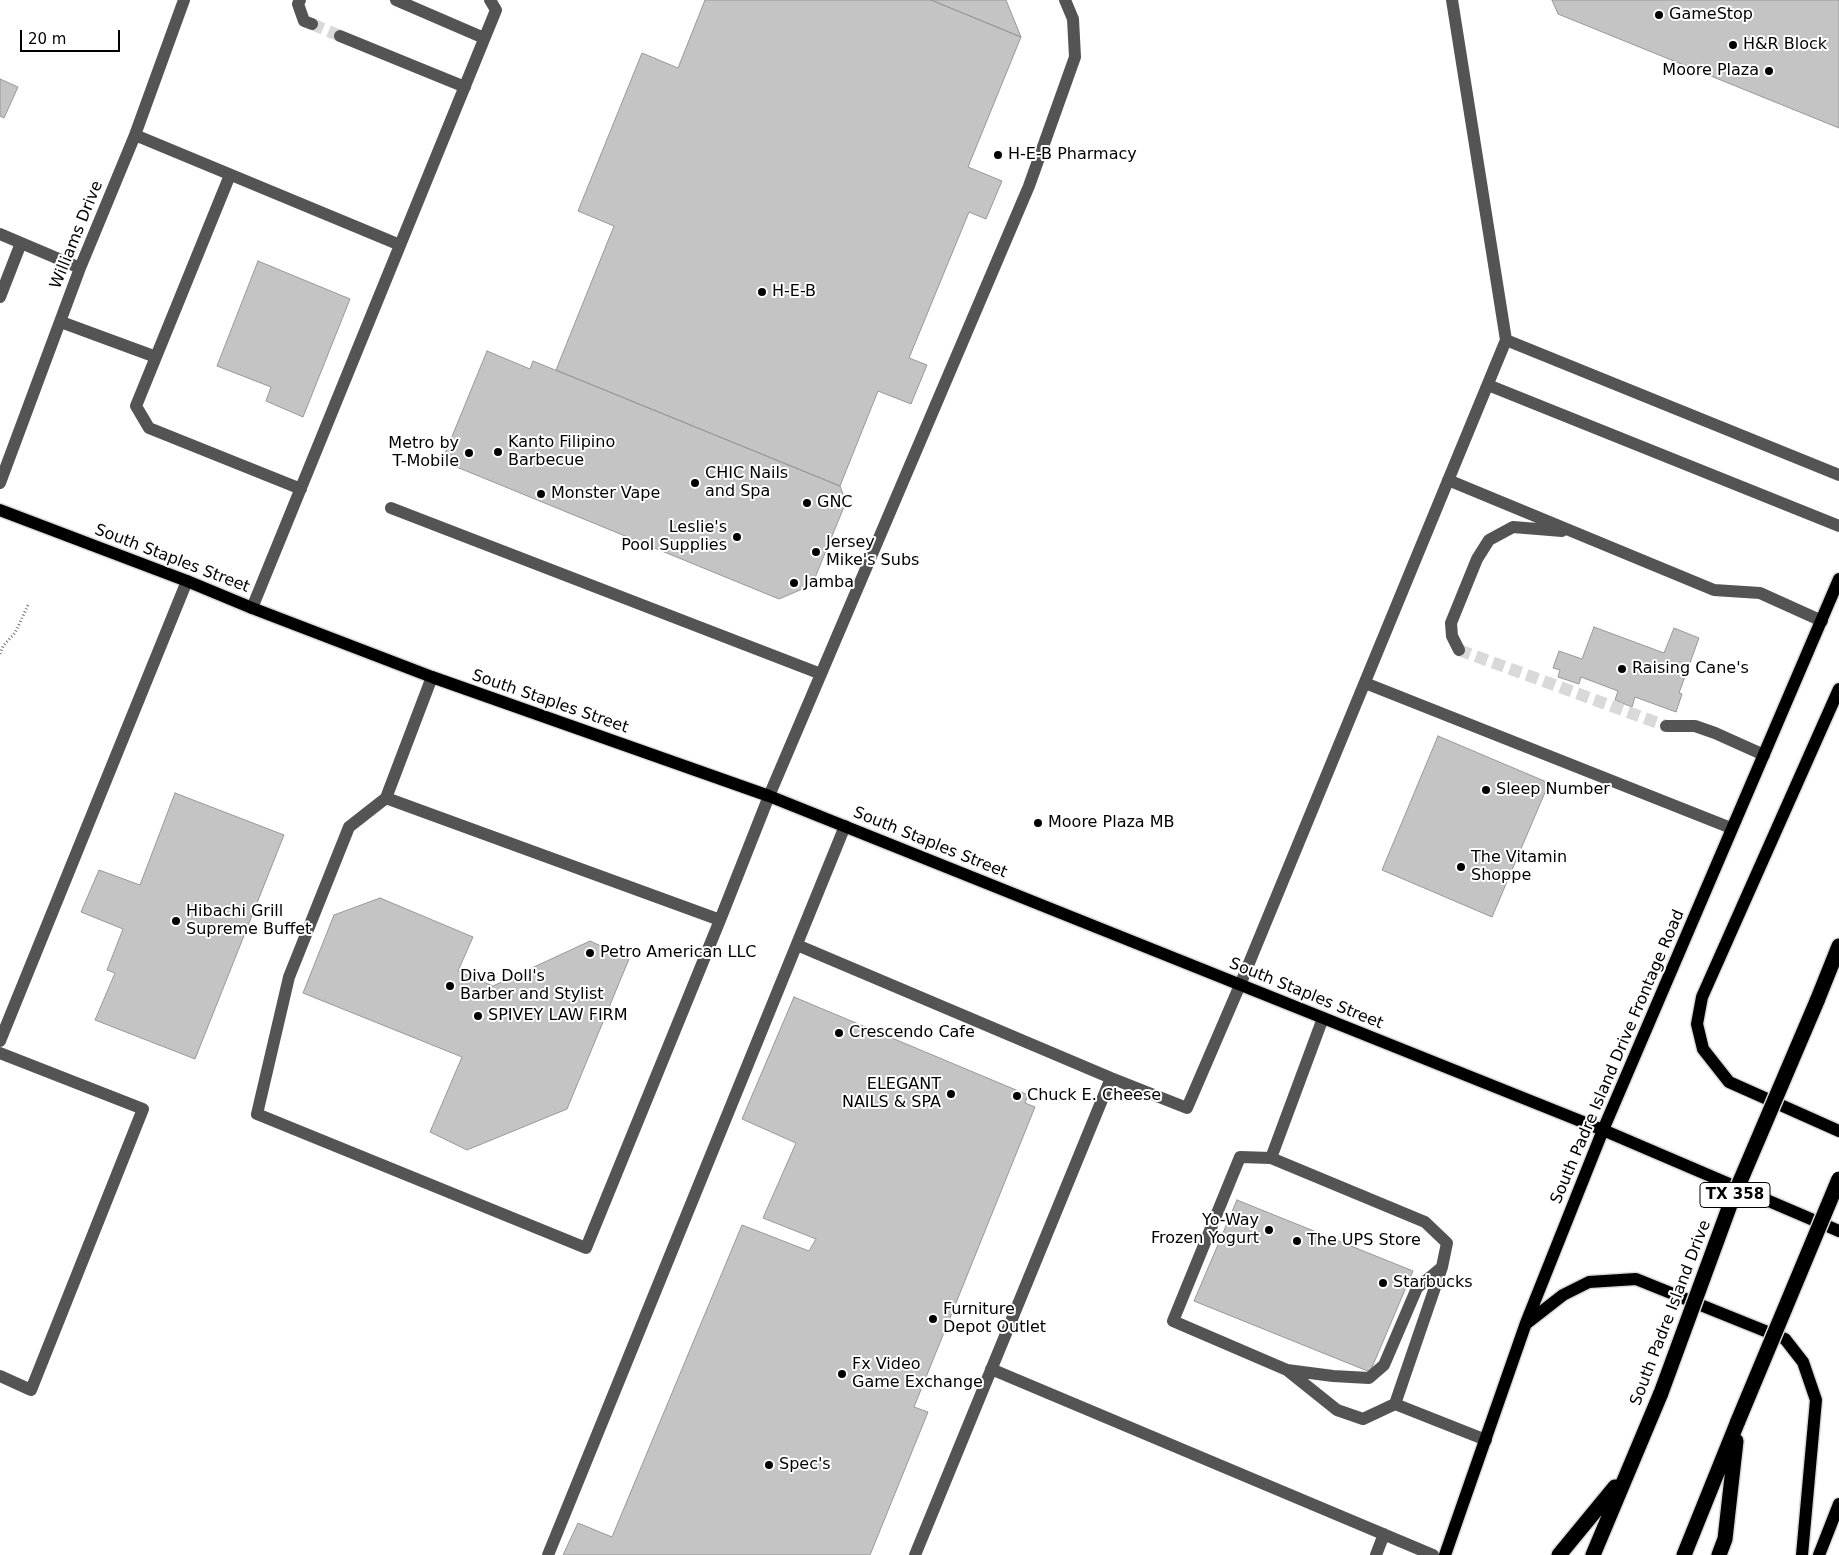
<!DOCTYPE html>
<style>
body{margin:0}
#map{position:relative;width:1839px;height:1555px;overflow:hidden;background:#fff;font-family:"DejaVu Sans",sans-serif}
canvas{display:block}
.scale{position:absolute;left:20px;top:30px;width:100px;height:22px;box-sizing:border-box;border:2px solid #000;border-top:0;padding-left:6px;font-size:15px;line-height:18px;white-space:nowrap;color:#000;-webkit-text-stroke:4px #fff;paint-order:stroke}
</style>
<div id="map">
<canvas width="1839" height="1555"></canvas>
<div class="scale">20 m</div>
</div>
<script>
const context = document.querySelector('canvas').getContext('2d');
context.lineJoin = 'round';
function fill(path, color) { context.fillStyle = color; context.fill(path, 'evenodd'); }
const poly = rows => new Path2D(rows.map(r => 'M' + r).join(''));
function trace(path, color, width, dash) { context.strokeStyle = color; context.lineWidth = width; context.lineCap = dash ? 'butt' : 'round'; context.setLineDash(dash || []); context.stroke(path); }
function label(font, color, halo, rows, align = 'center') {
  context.font = font + ' "DejaVu Sans",sans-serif'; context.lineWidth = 4; context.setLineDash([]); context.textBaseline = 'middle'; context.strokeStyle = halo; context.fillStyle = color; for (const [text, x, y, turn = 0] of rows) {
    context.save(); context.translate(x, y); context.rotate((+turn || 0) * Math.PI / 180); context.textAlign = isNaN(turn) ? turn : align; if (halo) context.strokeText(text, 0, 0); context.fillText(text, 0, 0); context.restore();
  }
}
const building = poly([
 [705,0,931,0,1021,37,968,167,1002,181,986,219,969,212,909,358,927,365,911,404,878,391,840,486,556,370,614,226,578,211,642,53,678,68,705,0],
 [931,0,1006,0,1021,37,931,0],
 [1552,0,1839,0,1839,128,1558,14,1552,0],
 [0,79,18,87,4,118,0,116,0,79],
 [258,261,350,299,303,417,266,401,271,387,217,366,258,261],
 [487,351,530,369,533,361,840,486,846,502,812,585,779,599,442,461,487,351],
 [1594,627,1664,653,1674,628,1699,638,1679,693,1682,694,1676,712,1635,697,1632,707,1615,700,1618,691,1581,677,1579,684,1558,677,1560,670,1553,668,1559,651,1582,659,1594,627],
 [1438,736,1549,783,1492,917,1382,870,1438,736],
 [175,793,284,835,195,1059,95,1020,115,973,107,970,123,929,81,912,99,870,140,885,175,793],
 [380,898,473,937,458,971,493,986,590,941,629,959,567,1109,467,1150,430,1132,462,1057,303,993,334,915,380,898],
 [794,997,1028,1095,1025,1103,1035,1107,914,1407,928,1412,870,1555,563,1555,578,1523,612,1537,742,1225,809,1251,816,1239,763,1218,796,1143,742,1119,794,997],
 [1237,1200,1413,1271,1370,1372,1194,1301,1237,1200]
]);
fill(building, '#c4c4c4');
trace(building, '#989898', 1);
trace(poly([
 [312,24,340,36],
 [1459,650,1666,726]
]), '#d9d9d9', 12, [12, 6]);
const major = poly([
 [0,510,187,581,252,608,432,677,769,796,1603,1130,1839,1231],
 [1839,689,1702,997,1697,1024,1703,1049,1729,1082,1839,1131],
 [1527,1323,1563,1295,1589,1282,1636,1279,1785,1339,1803,1362,1816,1400,1802,1555],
 [1445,1555,1526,1323,1603,1130,1839,579],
 [1819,1555,1839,1504]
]);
const highway = poly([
 [1817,1001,1839,946],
 [1559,1555,1615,1487],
 [1593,1555,1661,1393],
 [1684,1555,1738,1421],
 [1719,1555,1725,1539,1736,1441]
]);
trace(major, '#dbdbdb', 15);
trace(highway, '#dbdbdb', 18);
trace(poly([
 [0,654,3,646,15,633,29,603]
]), '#767676', 3, [1, 2.5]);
trace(poly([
 [300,0,298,4,304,21,312,24],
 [396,0,484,38],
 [340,36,465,87],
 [135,135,400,245],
 [230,175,136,406,149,428,301,489],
 [0,234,80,268],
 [0,297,21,243],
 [61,322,156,357],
 [1506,340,1839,475],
 [1488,385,1839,526],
 [1448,480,1714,590,1760,593,1822,621],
 [0,483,80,268,135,135,184,0],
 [391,508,821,674],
 [252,608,496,10,490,0],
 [1459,650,1452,636,1451,623,1477,559,1489,540,1513,527,1562,531],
 [432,677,386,798,720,920,769,796,1029,186,1075,57,1073,19,1065,0],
 [1365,683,1731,828],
 [1666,726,1695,726,1715,733,1764,755],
 [386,798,349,827,289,977,257,1114,586,1248,720,920],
 [797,945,1111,1078,1187,1108,1240,985,1506,340,1452,0],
 [0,1041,187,581],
 [0,1053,143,1109,31,1390,0,1376],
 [1240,1157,1271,1158,1425,1222,1447,1243,1442,1267,1395,1404,1363,1419,1337,1410,1287,1370,1173,1321,1240,1157],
 [1271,1158,1323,1018],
 [991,1369,1433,1555],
 [1287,1370,1333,1376,1369,1378,1384,1365,1417,1288,1441,1268],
 [1395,1404,1486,1440],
 [548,1555,845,826],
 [915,1555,1111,1078],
 [1376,1555,1384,1534]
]), '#545454', 12);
trace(major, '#000', 12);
trace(highway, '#000', 15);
const highwayBridge = poly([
 [1661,1393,1730,1205,1817,1001],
 [1738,1421,1839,1179]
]);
trace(highwayBridge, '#dbdbdb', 18, []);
trace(highwayBridge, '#000', 15);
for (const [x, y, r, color] of [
 [1659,15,5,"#000"],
 [1733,45,5,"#000"],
 [1769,71,5,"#000"],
 [998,155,5,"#000"],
 [762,292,5,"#000"],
 [498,452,5,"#000"],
 [469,453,5,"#000"],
 [695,483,5,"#000"],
 [541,494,5,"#000"],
 [807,503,5,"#000"],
 [737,537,5,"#000"],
 [816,552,5,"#000"],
 [794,583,5,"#000"],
 [1622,669,5,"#000"],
 [1486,790,5,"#000"],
 [1038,823,5,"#000"],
 [1461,867,5,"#000"],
 [176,921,5,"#000"],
 [590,953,5,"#000"],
 [450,986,5,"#000"],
 [478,1016,5,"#000"],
 [839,1033,5,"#000"],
 [951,1094,5,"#000"],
 [1017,1096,5,"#000"],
 [1269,1230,5,"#000"],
 [1297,1241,5,"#000"],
 [1383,1283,5,"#000"],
 [933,1319,5,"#000"],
 [842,1374,5,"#000"],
 [769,1465,5,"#000"]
]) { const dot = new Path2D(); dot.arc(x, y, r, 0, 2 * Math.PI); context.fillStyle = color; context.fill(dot); trace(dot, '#fff', 2); }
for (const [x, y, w] of [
 [1735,1195,70]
]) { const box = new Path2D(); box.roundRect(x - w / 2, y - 12.5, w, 25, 4); context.fillStyle = '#fff'; context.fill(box); trace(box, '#000', 1); }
label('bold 15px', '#000', null, [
 ["TX 358",1735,1195]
]);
label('16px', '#000', '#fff', [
 ["GameStop",1669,15],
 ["H&R Block",1743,45],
 ["Moore Plaza",1759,71,"right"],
 ["H-E-B Pharmacy",1008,155],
 ["H-E-B",772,292],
 ["Kanto Filipino",508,443],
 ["Barbecue",508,461],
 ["Metro by",459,444,"right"],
 ["T-Mobile",459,462,"right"],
 ["CHIC Nails",705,474],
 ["and Spa",705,492],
 ["Monster Vape",551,494],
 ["GNC",817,503],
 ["Leslie's",727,528,"right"],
 ["Pool Supplies",727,546,"right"],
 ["Jersey",826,543],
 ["Mike's Subs",826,561],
 ["Jamba",804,583],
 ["Raising Cane's",1632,669],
 ["Sleep Number",1496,790],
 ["Moore Plaza MB",1048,823],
 ["The Vitamin",1471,858],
 ["Shoppe",1471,876],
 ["Hibachi Grill",186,912],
 ["Supreme Buffet",186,930],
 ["Petro American LLC",600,953],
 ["Diva Doll's",460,977],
 ["Barber and Stylist",460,995],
 ["SPIVEY LAW FIRM",488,1016],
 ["Crescendo Cafe",849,1033],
 ["ELEGANT",941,1085,"right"],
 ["NAILS & SPA",941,1103,"right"],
 ["Chuck E. Cheese",1027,1096],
 ["Yo-Way",1259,1221,"right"],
 ["Frozen Yogurt",1259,1239,"right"],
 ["The UPS Store",1307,1241],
 ["Starbucks",1393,1283],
 ["Furniture",943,1310],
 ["Depot Outlet",943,1328],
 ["Fx Video",852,1365],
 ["Game Exchange",852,1383],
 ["Spec's",779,1465]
], 'left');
label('16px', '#000', '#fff', [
 ["Williams Drive",77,235,-68],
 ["South Staples Street",172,559,21],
 ["South Staples Street",550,702,19],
 ["South Staples Street",930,843,22],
 ["South Staples Street",1306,994,22],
 ["South Padre Island Drive Frontage Road",1618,1057,-67],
 ["South Padre Island Drive",1671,1313,-69]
]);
</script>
